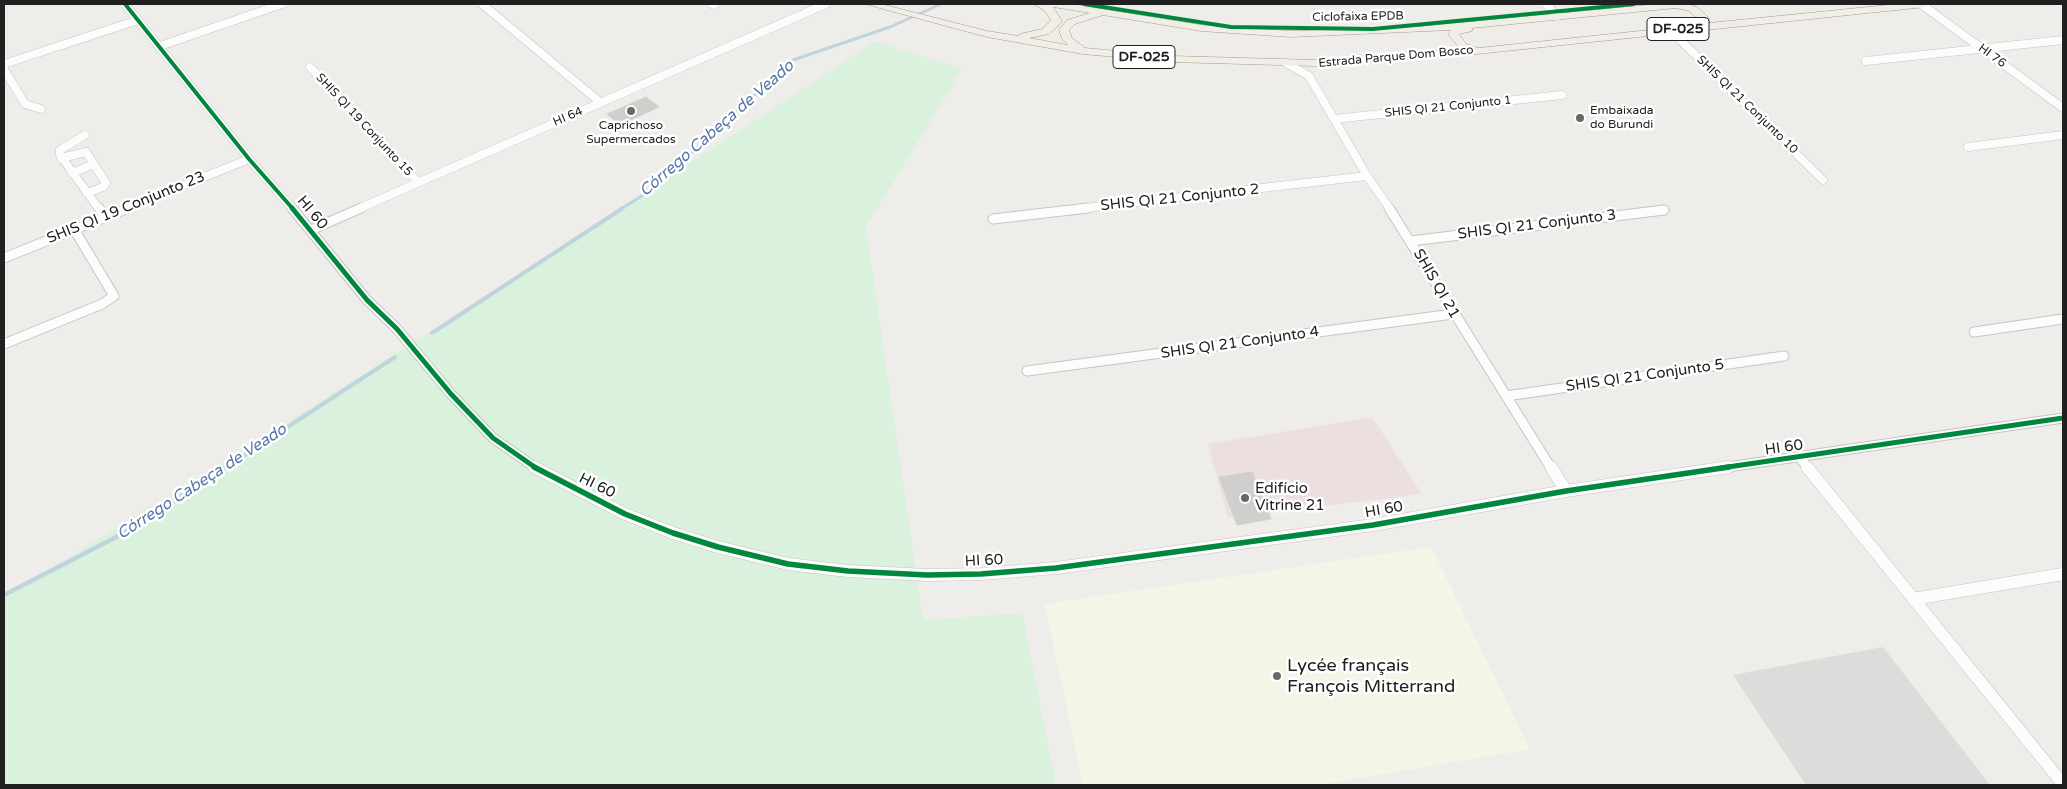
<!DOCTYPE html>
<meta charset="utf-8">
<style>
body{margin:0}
#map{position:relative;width:2067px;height:789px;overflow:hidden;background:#eeedea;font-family:"Varela Round",sans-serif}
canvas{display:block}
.frame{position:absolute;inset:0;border:5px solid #202020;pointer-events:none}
</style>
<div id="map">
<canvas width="2067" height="789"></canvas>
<div class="frame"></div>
</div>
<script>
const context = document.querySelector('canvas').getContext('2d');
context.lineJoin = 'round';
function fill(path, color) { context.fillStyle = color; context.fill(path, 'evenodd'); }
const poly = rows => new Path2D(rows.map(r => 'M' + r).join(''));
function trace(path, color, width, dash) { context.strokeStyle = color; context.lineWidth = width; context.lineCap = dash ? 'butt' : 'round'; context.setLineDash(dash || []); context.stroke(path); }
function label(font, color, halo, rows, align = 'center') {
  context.font = font + ' "Varela Round",sans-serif'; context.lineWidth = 5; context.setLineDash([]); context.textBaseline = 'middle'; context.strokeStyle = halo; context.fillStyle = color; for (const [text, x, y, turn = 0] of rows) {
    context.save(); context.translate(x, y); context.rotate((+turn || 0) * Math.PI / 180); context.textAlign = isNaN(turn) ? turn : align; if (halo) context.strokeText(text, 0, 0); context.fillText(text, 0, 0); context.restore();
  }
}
fill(poly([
 [1372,417,1422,494,1228,518,1208,444]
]), '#ebe0dd');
fill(poly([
 [1431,547,1530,749,1319,785,1083,785,1045,604]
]), '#f5f5e7');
fill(poly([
 [1883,647,1990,785,1806,785,1733,675]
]), '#dcdcdb');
fill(poly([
 [875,41,962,69,866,227,923,620,1022,613,1056,785,4,785,4,598,487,297]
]), '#daf1dd');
trace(poly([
 [621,209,651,190,793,60,890,27,941,4]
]), '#c0d4de', 3);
trace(poly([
 [432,333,623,208],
 [225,468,395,357]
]), '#c0d4de', 4);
trace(poly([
 [4,595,130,530,226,467]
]), '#c0d4de', 4.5);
const building = poly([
 [646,97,659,107,620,125,607,114,646,97],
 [1252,472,1271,519,1237,525,1219,477,1252,472]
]);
fill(building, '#d1cfcd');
trace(building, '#d1cfcb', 1);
const streetFar2 = poly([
 [125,4,249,159,293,209],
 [482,4,601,103],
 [712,4,714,5],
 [1546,4,1557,16],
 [1921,4,2063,108],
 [1670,30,1823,180],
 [160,46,282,4],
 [1866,61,2063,40],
 [1286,63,1309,76,1367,176,1390,209],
 [4,64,138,20],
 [310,67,418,182],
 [4,69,25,104,41,109],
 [1334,119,1562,95],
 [85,135,60,150,60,155,99,209],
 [1968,147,2063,135],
 [61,158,86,152,106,183,103,187,87,193],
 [72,173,94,164],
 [124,209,249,159],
 [358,209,826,4],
 [1077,209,1367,176]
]);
const streetFar1 = poly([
 [99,208,105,217],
 [292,208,367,300,397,329,451,394,493,438,536,468],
 [1389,208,1551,468],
 [993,219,1088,208],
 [311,230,361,208],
 [1411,241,1664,210],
 [4,258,128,208],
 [1974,332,2063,319],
 [4,344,102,304,114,296,74,229],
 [1027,371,1453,314],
 [1506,396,1784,356],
 [1800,458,1808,468],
 [1721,468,2063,418]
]);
const street = poly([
 [534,467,625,514,673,533,718,547,788,564,848,571,927,575,981,574,1056,568,1373,525,1566,491,1729,467],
 [1551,467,1566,491],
 [1807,467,2063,784],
 [1913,599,2063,574]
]);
const primary = poly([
 [865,4,881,4,987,31,1019,36,1020,34,1042,29,1051,20,1044,10,1033,4,1071,4,1201,25,1291,31,1416,27,1658,4,1693,4,1692,6,1697,7,1709,18,1709,23,1898,4,1930,4,1925,7,1477,54,1315,66,1172,62,1083,54,987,37,865,4],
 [1053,7,1090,13,1067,20,1059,30,1062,39,1068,45,1029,38,1049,34,1061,23,1062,21,1053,7],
 [1676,8,1689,11,1699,21,1688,26,1478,48,1466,44,1459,34,1472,31,1472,28,1676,8],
 [1103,15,1201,31,1291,37,1451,30,1448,34,1460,49,1315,60,1172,56,1085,48,1072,38,1069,30,1075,24,1103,15]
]);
trace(streetFar2, '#c5c5c4', 9);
trace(streetFar1, '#c5c5c4', 11);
trace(street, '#c5c5c4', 13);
trace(primary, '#a39d88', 1);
trace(streetFar2, '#fcfcfc', 8);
trace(streetFar1, '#fcfcfc', 9);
trace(street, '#fcfcfc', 12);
fill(primary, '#f1ede7');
trace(poly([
 [125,4,249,159,293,209],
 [1084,4,1231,27,1373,29,1634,4]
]), '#00873e', 4);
trace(poly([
 [292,208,367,300,397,329,451,394,493,438,536,468],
 [1721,468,2063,418]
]), '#00873e', 5);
trace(poly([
 [534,467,625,514,673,533,718,547,788,564,848,571,927,575,981,574,1056,568,1373,525,1566,491,1729,467]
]), '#00873e', 5.5);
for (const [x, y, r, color] of [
 [631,111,5,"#686867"],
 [1580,118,5,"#686867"],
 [1245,498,5,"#686867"],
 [1277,676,5,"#686867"]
]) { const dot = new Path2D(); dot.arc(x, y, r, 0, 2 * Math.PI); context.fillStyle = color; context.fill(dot); trace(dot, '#fff', 2); }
label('12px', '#202020', '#fff', [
 ["Ciclofaixa EPDB",1358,17,-1],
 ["HI 76",1992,56,36],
 ["Estrada Parque Dom Bosco",1396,57,-5],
 ["SHIS QI 21 Conjunto 10",1747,105,44],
 ["SHIS QI 21 Conjunto 1",1448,107,-6],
 ["HI 64",568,117,-23],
 ["SHIS QI 19 Conjunto 15",364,125,47]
]);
label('12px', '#202020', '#fff', [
 ["Embaixada",1590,111],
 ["do Burundi",1590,125],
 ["Caprichoso",631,126,"center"],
 ["Supermercados",631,140,"center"]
], 'left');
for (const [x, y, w] of [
 [1678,29,62],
 [1144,57,62]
]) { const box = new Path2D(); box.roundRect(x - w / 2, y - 11.5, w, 23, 4); context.fillStyle = '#fff'; context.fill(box); trace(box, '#202020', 1); }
label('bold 14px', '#202020', null, [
 ["DF-025",1678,29],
 ["DF-025",1144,57]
]);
label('15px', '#202020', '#fff', [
 ["SHIS QI 21 Conjunto 2",1180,198,-6],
 ["SHIS QI 19 Conjunto 23",126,208,-22],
 ["HI 60",312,213,50],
 ["SHIS QI 21 Conjunto 3",1537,225,-7],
 ["SHIS QI 21",1436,284,60],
 ["SHIS QI 21 Conjunto 4",1240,343,-8],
 ["SHIS QI 21 Conjunto 5",1645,376,-8],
 ["HI 60",1784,448,-8],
 ["HI 60",597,486,26],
 ["HI 60",1384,510,-10],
 ["HI 60",984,561,-3]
]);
label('15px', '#202020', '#fff', [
 ["Edifício",1255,489],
 ["Vitrine 21",1255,506]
], 'left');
label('italic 16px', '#5576a8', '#fff', [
 ["Córrego Cabeça de Veado",717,129,-41],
 ["Córrego Cabeça de Veado",202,482,-33]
]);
label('18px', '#202020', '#fff', [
 ["Lycée français",1287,666],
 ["François Mitterrand",1287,687]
], 'left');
</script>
